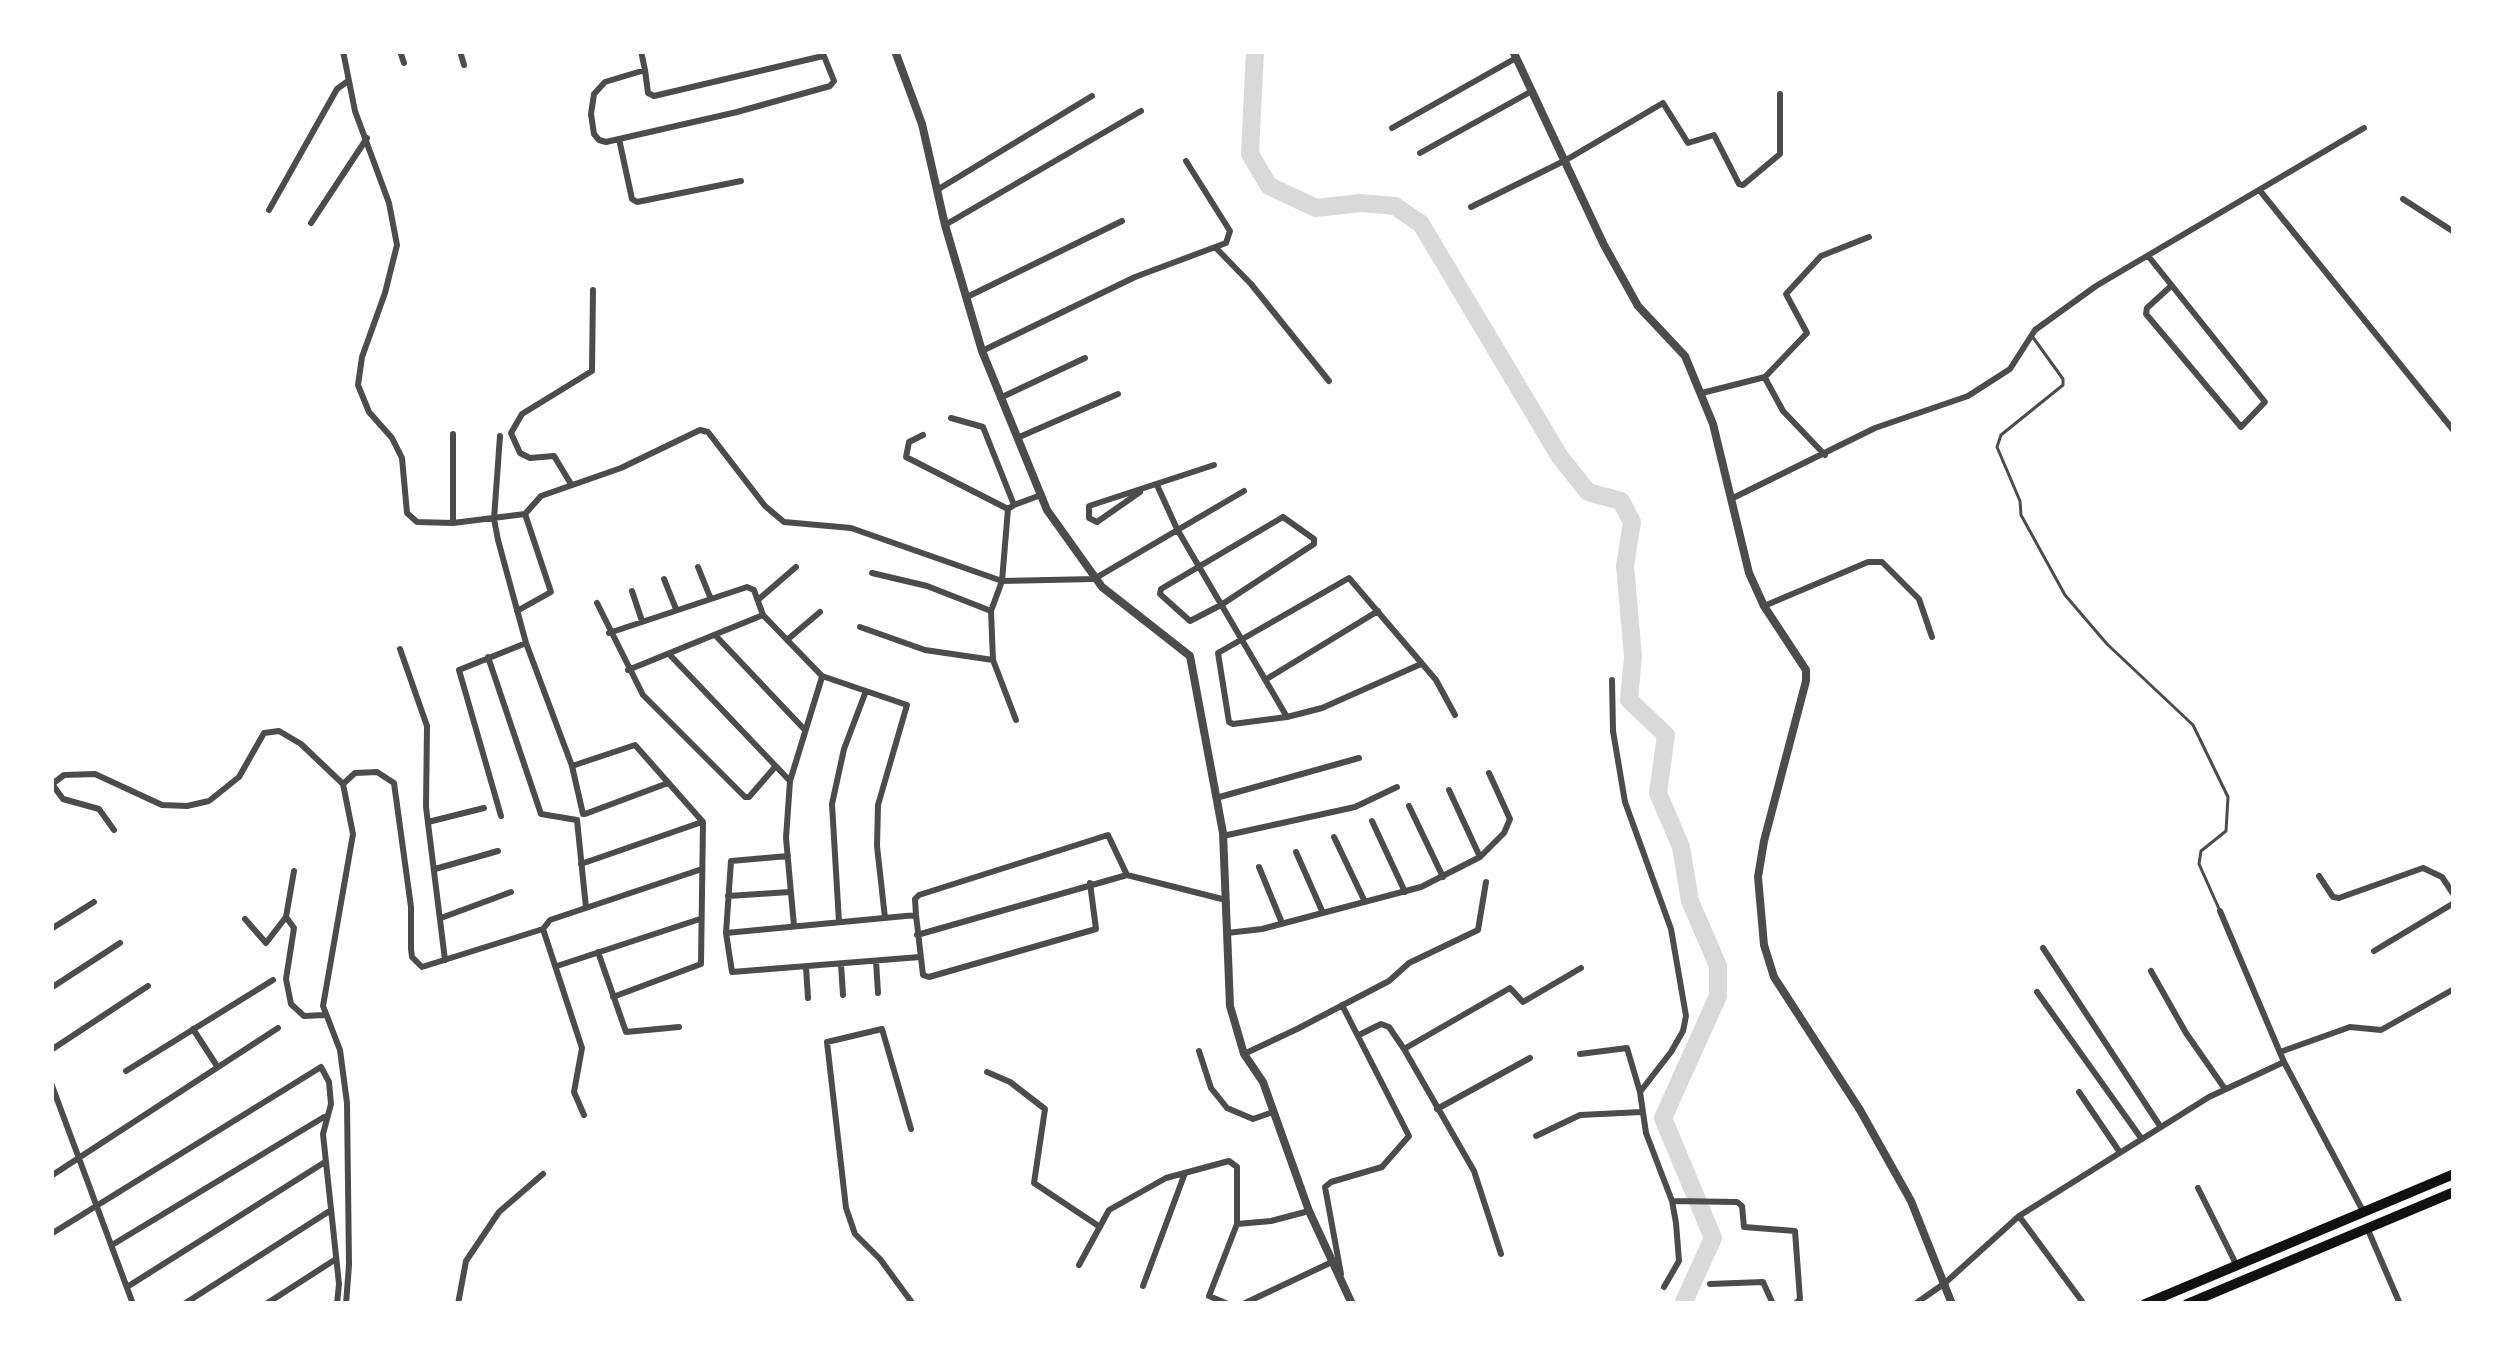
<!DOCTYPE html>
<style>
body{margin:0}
#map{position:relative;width:2505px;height:1355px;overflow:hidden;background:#fff;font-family:Bitter,serif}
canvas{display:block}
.frame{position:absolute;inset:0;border:54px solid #fff;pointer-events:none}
</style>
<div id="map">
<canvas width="2505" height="1355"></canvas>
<div class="frame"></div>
</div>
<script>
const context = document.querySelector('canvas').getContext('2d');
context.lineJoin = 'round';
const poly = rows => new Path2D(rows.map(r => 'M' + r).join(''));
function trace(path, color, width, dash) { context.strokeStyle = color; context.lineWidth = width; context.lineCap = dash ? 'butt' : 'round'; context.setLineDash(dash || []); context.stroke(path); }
trace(poly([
 [1255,51,1250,154,1269,186,1316,208,1360,203,1395,206,1421,224,1560,457,1588,492,1621,501,1632,522,1625,566,1633,656,1629,700,1666,735,1658,793,1681,847,1690,901,1718,966,1718,996,1663,1118,1713,1238,1683,1304]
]), '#d9d9d9', 18);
trace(poly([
 [2032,336,2063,379,2063,385,2001,435,1997,447,2020,501,2021,515,2065,595,2107,644,2193,725,2228,797,2226,831,2201,851,2199,864,2220,911]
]), '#4c4c4c', 3);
trace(poly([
 [343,51,355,111,389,203,397,245,385,293,362,357,358,385,369,412,392,438,402,458,407,513,417,522,453,523,525,514,541,496,621,468,700,430,708,432,765,506,784,522,851,528,1002,581,1094,579,1244,491],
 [400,51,404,63],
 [460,51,464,65],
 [641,51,645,70,605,82,594,94,591,114,594,134,599,140,606,142,737,112,830,86,834,81,822,51],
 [645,70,648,93,654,96,823,56],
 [1392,128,1516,58],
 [619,139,632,199,637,202,741,181],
 [1420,153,1532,91],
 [937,190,1092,96],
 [2261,192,2454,431],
 [2403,199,2454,232],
 [1471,207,1566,160,1663,103,1688,143,1714,135,1739,184,1743,185,1780,154,1780,94],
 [269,210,337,89,348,81],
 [311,223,367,138],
 [945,225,1141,111],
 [1217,249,1251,284,1329,381],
 [2149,257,2265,402,2241,427,2146,314,2147,308,2171,286],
 [967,297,1122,221],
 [982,351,1135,277,1226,243,1230,231,1186,161],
 [1765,378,1783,411,1825,455],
 [1702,393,1765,377,1807,333,1786,294,1821,256,1869,237],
 [1000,398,1085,358],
 [951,418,983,427,1014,505,1008,509,1002,581,991,611,993,660,1016,720],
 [923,435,909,442,906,457,1008,509],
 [500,436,494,519,498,540,526,643,572,766,583,814],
 [1017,438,1118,394],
 [571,484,554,456,530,458,520,453,511,433,522,414,592,371,593,290],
 [1157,485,1177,529,1287,717],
 [1140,492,1097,522,1089,518,1089,506,1214,465],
 [1733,498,1875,428,1968,396,2010,369,2035,330,2096,286,2364,128],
 [1014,505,1041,495],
 [1283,517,1314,539,1314,544,1221,605,1190,621,1160,594,1161,589,1283,517],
 [453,523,453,434],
 [698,567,710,597],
 [872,573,927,586,991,611],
 [664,579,676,609],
 [632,591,642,621],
 [759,599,796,567],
 [597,603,643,695,745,797,749,797,775,767],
 [1764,606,1868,562,1882,562,1919,599,1932,637],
 [517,611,551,592,525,514],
 [860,627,925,650,993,660],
 [609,633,747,587,754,590,763,615,822,676,907,705,878,805,877,846,885,918],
 [716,636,804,729],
 [787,640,820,612],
 [400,649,427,726,426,807,445,960],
 [669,654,790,781],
 [488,657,541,814,577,820],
 [1421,664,1322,708,1287,717,1233,724,1229,722,1218,653,1349,578,1436,680,1455,715],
 [628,670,763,615],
 [1265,680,1378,611],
 [1612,680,1613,731,1625,802,1671,929,1686,1016,1683,1031,1671,1052,1640,1092],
 [572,766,635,745,703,822,701,964,613,997],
 [52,784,63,799,99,809,114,830],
 [343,784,355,773,377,772,394,783,411,907,411,949,412,957,422,967,543,929,550,920,702,869],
 [51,785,64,775,95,774,162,805,187,806,209,801,239,777,264,733,279,731,301,744,343,784,353,834,323,1006,340,1050,347,1103,349,1265,346,1304],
 [1449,790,1480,857],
 [1216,798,1359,758],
 [1409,806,1443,877],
 [585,814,668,783],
 [501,816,459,670,526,643],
 [577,820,586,908],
 [1372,821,1405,892],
 [428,822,484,808],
 [1223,836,1355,807,1397,787],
 [1334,837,1365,902],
 [1296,852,1323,913],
 [788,856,731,861,726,933,732,972,920,957],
 [581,864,702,822],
 [1259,867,1282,923],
 [435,869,498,851],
 [2319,876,2333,897,2339,898,2423,868,2442,877,2454,895],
 [1090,883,1096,929,929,977,923,975,916,915,915,899,919,895,1108,835,1127,875],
 [728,896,790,892],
 [2220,911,2284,1062,2363,1211],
 [286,917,294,871],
 [441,918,511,892],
 [245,919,266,943,286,917,294,928,286,979,291,1004,304,1016,325,1015],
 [839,922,832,804,844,749,866,691],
 [794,926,786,838,790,781,822,677],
 [51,929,94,902],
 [543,929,582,1048,574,1092,584,1115],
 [726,933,916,915],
 [1227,933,1262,929,1421,887,1480,857,1504,833,1510,819,1489,773],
 [917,935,1127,875,1226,900],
 [2043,948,2160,1126],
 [2374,951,2454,903],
 [598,952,626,1032,679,1027],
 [876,961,878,993],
 [841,964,843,995],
 [557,966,700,919],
 [806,967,808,998],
 [2151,971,2186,1033,2225,1089],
 [51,988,120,943],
 [2037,992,2141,1138],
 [193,1029,217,1066],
 [1359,1035,1381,1024,1389,1027,1404,1049,1474,1171,1501,1254],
 [1404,1049,1510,988,1523,1002,1581,968],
 [51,1050,148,986],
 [1199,1051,1211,1088,1227,1108,1253,1119,1273,1112],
 [2280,1052,2350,1027,2381,1030,2454,989],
 [1244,1054,1297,1029,1389,981,1409,963,1478,930,1486,882],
 [1580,1054,1627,1048,1640,1092,1646,1133,1672,1201,1676,1223,1679,1261,1664,1287],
 [126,1071,273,980],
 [987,1072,1010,1082,1045,1109,1034,1183,1100,1227],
 [51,1083,133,1304],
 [2079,1092,2119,1151],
 [1437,1109,1530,1058],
 [911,1129,882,1029,827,1042,846,1208,855,1234,880,1259,913,1304],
 [1536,1136,1580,1115,1642,1112],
 [51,1176,278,1028],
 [2198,1188,2236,1264],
 [1672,1201,1737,1202,1742,1206,1744,1227,1795,1231,1800,1299,1795,1304],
 [2019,1216,2084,1304],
 [1237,1224,1271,1221,1309,1211],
 [2368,1230,2400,1304],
 [51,1234,321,1067,329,1082,331,1104,323,1134,339,1284,337,1304],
 [112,1245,324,1117],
 [1079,1265,1109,1210,1166,1178,1229,1161,1237,1167,1237,1224,1209,1296,1228,1304],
 [1341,1274,1325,1187,1331,1182,1382,1167,1409,1136,1342,1005],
 [1710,1284,1763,1282,1773,1304],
 [1143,1286,1185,1173],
 [127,1287,325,1162],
 [184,1304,328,1212],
 [266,1304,336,1259],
 [458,1304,466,1261,499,1212,543,1174],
 [1243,1304,1332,1262],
 [1915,1304,1945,1283,2019,1216,2209,1097,2284,1062]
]), '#4c4c4c', 6);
trace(poly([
 [895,51,922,124,945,225,982,351,1047,510,1102,587,1190,656,1223,833,1230,1006,1244,1054,1263,1082,1309,1211,1352,1304],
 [1513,51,1604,245,1638,306,1685,356,1713,424,1749,573,1764,606,1806,670,1806,681,1764,841,1758,877,1764,945,1774,977,1860,1110,1911,1201,1952,1304]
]), '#4c4c4c', 8);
trace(poly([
 [2145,1304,2454,1174],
 [2187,1304,2454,1192]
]), '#111', 10);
</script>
